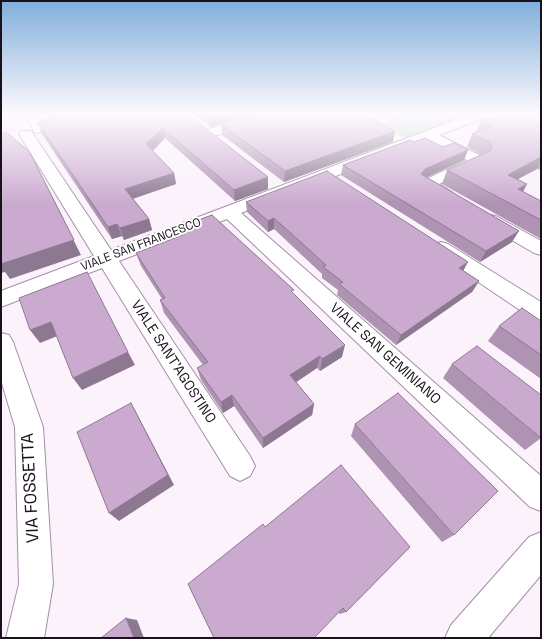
<!DOCTYPE html>
<style>
body{margin:0}
#map{position:relative;width:542px;height:639px;overflow:hidden;background:#fbf2fc;font-family:"Space Grotesk",sans-serif}
canvas{display:block}
.frame{position:absolute;inset:0;border:2px solid #1a121b;pointer-events:none}
</style>
<div id="map">
<canvas width="542" height="639"></canvas>
<div class="frame"></div>
</div>
<script>
const context = document.querySelector('canvas').getContext('2d');
context.lineJoin = 'round';
function fill(path, color) { context.fillStyle = color; context.fill(path, 'evenodd'); }
const poly = rows => new Path2D(rows.map(r => 'M' + r).join(''));
function trace(path, color, width, dash) { context.strokeStyle = color; context.lineWidth = width; context.lineCap = dash ? 'butt' : 'round'; context.setLineDash(dash || []); context.stroke(path); }
function label(font, color, halo, rows, align = 'center') {
  context.font = font + ' "Space Grotesk",sans-serif'; context.lineWidth = 4; context.setLineDash([]); context.textBaseline = 'middle'; context.strokeStyle = halo; context.fillStyle = color; for (const [text, x, y, turn = 0] of rows) {
    context.save(); context.translate(x, y); context.rotate((+turn || 0) * Math.PI / 180); context.textAlign = isNaN(turn) ? turn : align; if (halo) context.strokeText(text, 0, 0); context.fillText(text, 0, 0); context.restore();
  }
}
fill(poly([
 [1,115,26,127,1,138]
]), '#fae3fd');
fill(poly([
 [395,114,483,114,415,142,381,128]
]), '#c6dac3');
const minor = poly([
 [16,114,32,114,39,118,45,129,39,133,34,132,30,123,16,114],
 [256,114,276,114,274,117,215,136,205,136,204,133,205,130,256,114],
 [471,114,489,114,487,117,439,135,483,157,485,160,483,163,439,184,452,192,454,195,452,198,446,200,440,198,422,187,419,184,422,181,467,160,428,140,241,213,541,476,541,511,530,507,227,219,119,261,250,456,255,466,250,476,240,481,230,476,102,268,1,307,1,291,94,256,19,134,21,131,31,131,111,250,471,114],
 [490,215,496,216,541,241,541,255,534,253,484,224,481,220,484,216,490,215],
 [441,242,448,244,541,302,541,321,533,319,434,252,432,248,434,244,441,242],
 [1,333,9,335,13,342,43,427,53,584,44,638,6,638,19,584,15,427,1,380,1,333],
 [541,532,541,575,488,638,445,638,451,625,529,537,541,532]
]);
trace(minor, '#a38fa6', 2);
fill(minor, '#fff');
fill(poly([
 [48,114,187,114,268,177,268,189,235,201,165,138,153,151,174,173,176,184,133,199,149,219,152,230,124,240,122,236,112,239,42,134,38,123,53,117],
 [195,114,250,114,211,127],
 [541,114,541,170,537,169,518,179,527,184,523,192,541,201,541,239,442,184,447,170,482,155,467,147,472,134,476,132,480,122],
 [221,124,393,142,284,182,222,135],
 [414,142,468,150,464,160,426,177,512,242,480,262,341,175,343,165],
 [246,202,464,271,479,281,472,292,396,345,337,295,338,290,322,278,322,274,274,229,268,232,247,212],
 [182,226,294,294,342,357,320,371,317,368,296,382,314,404,312,415,263,448,234,406,223,413,201,380,197,368,203,365,164,313,160,300,162,299,141,266,136,253,184,235],
 [541,321,541,379,488,341,499,326],
 [452,364,541,438,525,450,443,378],
 [355,424,454,535,442,542,351,436],
 [265,527,410,547,346,612,340,614]
]), '#ae93b2');
fill(poly([
 [218,114,250,114,211,127,210,117],
 [163,128,165,138,149,154,146,144],
 [395,131,393,142,284,182,285,171],
 [468,150,464,160,421,180,421,174,425,169],
 [29,151,81,255,10,279,5,272,1,273,1,262],
 [541,157,541,162,537,169,501,188,508,175],
 [174,173,176,184,128,200,125,189],
 [268,177,268,189,235,201,234,190],
 [527,184,519,198,518,189],
 [274,218,274,229,268,232,268,221],
 [149,219,152,230,124,240,120,228],
 [117,224,122,236,112,239,108,227],
 [519,231,512,242,480,262,486,251],
 [468,262,462,273,459,268],
 [479,281,472,292,396,345,401,335],
 [51,322,60,335,40,343,30,330],
 [345,345,342,357,320,371,322,359],
 [128,352,135,365,82,390,73,378],
 [320,356,317,368,289,387,290,375],
 [232,395,234,406,223,413,221,402],
 [131,403,138,416,174,485,119,521,109,513],
 [314,404,312,415,263,448,263,438],
 [126,618,137,620,144,638,134,638]
]), '#8d7891');
const building = poly([
 [58,114,187,114,268,177,234,190,163,128,146,144,174,173,125,189,149,219,120,228,117,224,108,227,38,123,58,114],
 [207,114,218,114,210,117,207,114],
 [254,114,364,114,395,131,285,171,221,124,254,114],
 [501,114,541,114,541,157,508,175,527,184,518,189,541,201,541,220,447,170,490,151,492,147,490,142,472,134,493,127,480,122,501,114],
 [6,132,29,151,74,240,1,264,1,134,6,132],
 [425,138,443,147,454,143,468,150,425,169,421,174,519,231,486,251,343,165,410,140,414,142,425,138],
 [327,171,468,262,459,268,479,281,401,335,339,284,343,282,323,267,326,265,274,218,268,221,246,202,327,171],
 [212,215,294,290,291,291,345,345,322,359,320,356,290,375,314,404,263,438,232,395,221,402,197,368,208,362,160,300,165,298,136,253,185,234,182,226,212,215],
 [87,272,128,352,73,378,51,322,30,330,19,298,87,272],
 [522,308,541,321,541,355,499,326,522,308],
 [477,346,541,395,541,438,452,364,477,346],
 [398,393,498,491,454,535,355,424,398,393],
 [131,403,168,475,109,513,77,432,131,403],
 [341,465,410,547,346,612,343,608,314,638,214,638,188,584,263,524,265,527,341,465],
 [126,618,134,638,101,638,126,618]
]);
fill(building, '#caabcf');
trace(building, '#8d7891', 1);
const sky = context.createLinearGradient(0, 0, 0, 204);
sky.addColorStop(0, '#80aedb');
sky.addColorStop(0.56, '#fdf9fe');
sky.addColorStop(1, '#fdf9fe00');
context.fillStyle = sky;
context.fillRect(0, 0, 542, 204);
label('12px', '#1a121b', '#fff', [
 ["VIALE SAN FRANCESCO",141,245,-21]
]);
label('14px', '#1a121b', '#fff', [
 ["VIALE SAN GEMINIANO",385,354,42],
 ["VIALE SANT'AGOSTINO",173,362,57]
]);
label('17px', '#1a121b', '#fff', [
 ["VIA FOSSETTA",31,488,-93]
]);
</script>
